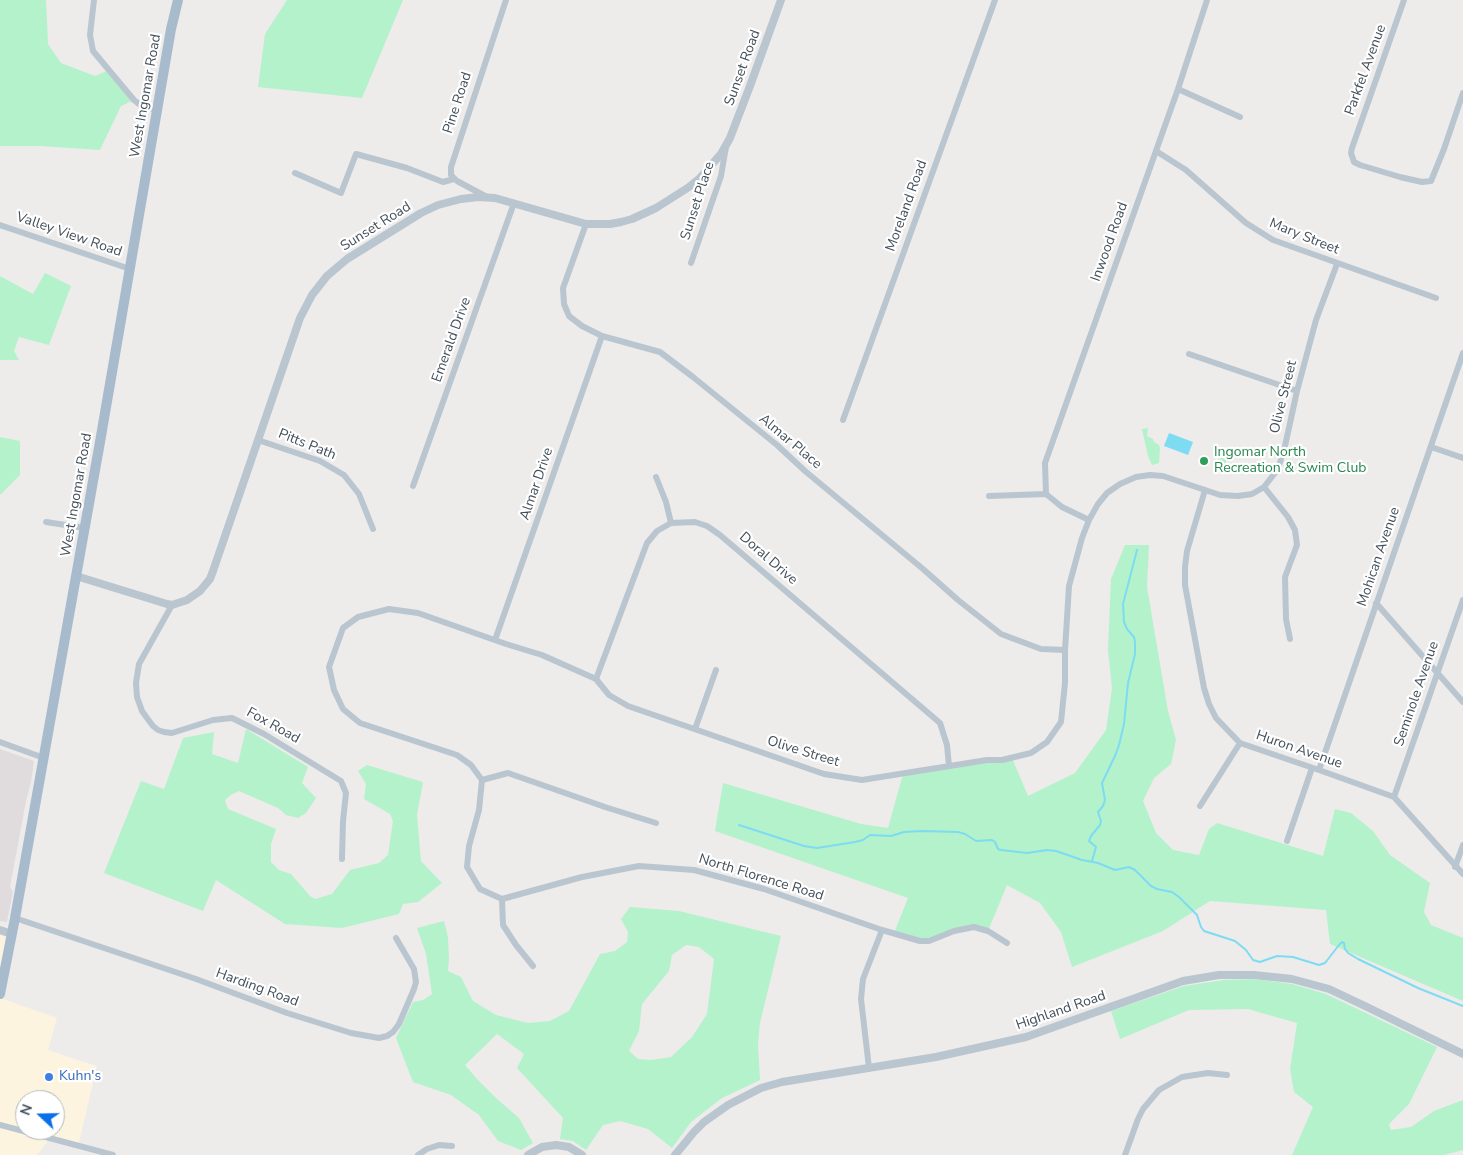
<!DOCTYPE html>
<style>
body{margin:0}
#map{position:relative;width:1463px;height:1155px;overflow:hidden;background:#eeebeb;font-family:"Nunito Sans",sans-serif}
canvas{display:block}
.north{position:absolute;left:15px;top:1090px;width:50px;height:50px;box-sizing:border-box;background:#fff;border:1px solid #b3b9bd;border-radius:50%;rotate:291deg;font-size:14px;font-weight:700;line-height:20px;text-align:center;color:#424f5a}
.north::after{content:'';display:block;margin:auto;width:18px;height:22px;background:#0a6fe9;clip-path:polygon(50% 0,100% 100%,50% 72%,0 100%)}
</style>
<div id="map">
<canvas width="1463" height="1155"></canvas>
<div class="north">N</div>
</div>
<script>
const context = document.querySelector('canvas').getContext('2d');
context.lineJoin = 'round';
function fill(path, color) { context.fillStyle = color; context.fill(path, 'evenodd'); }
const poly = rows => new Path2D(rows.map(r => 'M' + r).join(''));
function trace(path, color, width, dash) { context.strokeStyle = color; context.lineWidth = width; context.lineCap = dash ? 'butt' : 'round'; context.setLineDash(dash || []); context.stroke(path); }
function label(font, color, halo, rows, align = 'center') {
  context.font = font + ' "Nunito Sans",sans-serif'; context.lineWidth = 4.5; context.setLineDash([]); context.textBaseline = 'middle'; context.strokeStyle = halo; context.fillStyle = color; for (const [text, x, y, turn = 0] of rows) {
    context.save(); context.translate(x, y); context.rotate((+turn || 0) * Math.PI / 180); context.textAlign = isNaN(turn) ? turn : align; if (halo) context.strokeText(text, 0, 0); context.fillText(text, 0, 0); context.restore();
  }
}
fill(poly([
 [0,935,6,937,0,970],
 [0,998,57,1018,48,1050,77,1060,97,1066,78,1146,50,1138,37,1155,0,1155],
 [25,1100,55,1100,55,1130,25,1130]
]), '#fdf4e0');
fill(poly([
 [0,749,34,761,31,782,26,801,10,887,13,892,7,922,0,921]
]), '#e0dcdd');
fill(poly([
 [0,0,46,0,48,44,61,63,95,76,109,70,134,100,121,106,100,150,40,146,0,146],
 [287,0,403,0,362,98,258,87,265,34],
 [45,273,71,286,49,345,19,337,14,351,19,360,0,360,0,276,33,294],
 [1148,428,1147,436,1153,439,1154,442,1159,445,1160,448,1159,463,1152,465,1148,456,1142,429],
 [0,437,20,441,20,475,0,495],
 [1220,454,1228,457,1222,472,1214,470],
 [1125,545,1149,545,1147,587,1168,711,1176,740,1171,764,1154,778,1143,801,1156,833,1173,850,1199,855,1209,829,1217,823,1323,856,1335,809,1351,813,1373,831,1390,855,1430,883,1424,912,1431,925,1463,938,1463,1001,1330,944,1326,910,1210,901,1163,931,1072,967,1061,932,1040,903,1007,885,988,931,974,927,929,941,894,933,908,898,715,831,723,783,861,824,888,828,903,774,1012,758,1028,796,1075,773,1106,730,1112,688,1108,650,1111,579],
 [246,729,308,767,302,783,316,798,306,813,298,818,286,815,278,808,239,791,231,795,225,800,228,809,276,829,271,844,271,862,279,870,291,874,310,896,315,899,332,894,350,870,379,863,388,855,393,821,390,814,364,799,366,784,358,771,367,765,423,782,417,815,421,861,442,883,418,902,403,904,399,914,342,928,285,924,216,880,203,911,104,873,141,781,164,789,183,738,214,732,212,754,238,763],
 [630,907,679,911,781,936,760,1023,758,1044,760,1080,722,1098,691,1122,672,1148,648,1129,620,1121,603,1125,586,1150,573,1141,560,1139,563,1118,517,1068,524,1054,497,1034,465,1065,477,1079,497,1099,519,1118,533,1143,521,1150,498,1141,479,1115,451,1095,413,1082,396,1038,413,1002,423,1000,432,994,426,954,417,928,444,921,448,937,449,959,448,971,461,977,473,1001,496,1015,528,1023,550,1021,569,1011,600,954,615,951,627,942,628,932,621,919],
 [686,945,699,947,714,959,707,1014,692,1037,671,1057,651,1060,638,1059,629,1051,639,1031,642,1004,669,971,672,955],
 [1254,979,1292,984,1326,994,1437,1047,1409,1104,1389,1124,1391,1130,1411,1127,1434,1111,1463,1100,1463,1150,1444,1155,1292,1155,1313,1107,1294,1092,1290,1069,1297,1023,1248,1009,1189,1010,1120,1039,1111,1011,1184,986,1224,980]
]), '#b4f2cb');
fill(poly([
 [1169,433,1193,442,1188,455,1164,446]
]), '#7ddbf2');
trace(poly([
 [739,825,804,846,817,848,855,842,863,840,870,835,891,836,904,832,922,831,958,832,965,834,976,841,992,840,995,842,998,849,1001,850,1027,853,1047,850,1056,851,1082,860,1098,863,1115,870,1129,867,1135,870,1151,886,1157,889,1172,892,1179,897,1197,915,1201,927,1204,931,1235,941,1246,950,1253,960,1260,962,1277,956,1293,957,1319,965,1325,963,1339,945,1342,942,1344,943,1345,949,1348,953,1358,959,1418,988,1463,1006],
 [1092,861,1096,847,1089,841,1091,836,1100,825,1101,821,1098,812,1103,806,1105,800,1102,783,1115,756,1119,745,1124,724,1128,683,1135,654,1135,642,1134,637,1127,629,1124,622,1123,604,1137,550]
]), '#7ddbf2', 2);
trace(poly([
 [94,0,90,35,93,51,134,100,140,105,158,111],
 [1404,0,1352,148,1351,153,1354,162,1360,165,1400,177,1422,182,1431,181,1444,149,1463,93],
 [1178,89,1240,117],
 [1156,151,1186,170,1246,223,1273,240,1436,298],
 [295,173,341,193,356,154,407,168,443,182,454,179],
 [487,197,457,181,451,175,451,167,506,0],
 [586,224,563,288,564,304,569,316,582,326,602,336,660,352,693,377,777,445,805,471,923,569,958,600,1001,634,1041,649,1065,650],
 [0,225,130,269],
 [691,263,721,176,726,147],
 [1189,354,1297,391],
 [843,420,995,0],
 [258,440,320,461,344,475,359,494,373,529],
 [1431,447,1463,458],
 [656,477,666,502,671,523],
 [413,486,514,203],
 [1264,487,1288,517,1295,530,1297,545,1285,577,1286,619,1290,639],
 [1205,490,1187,551,1185,567,1185,585,1204,688,1209,704,1216,718,1240,743,1319,770,1394,797,1463,874],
 [1046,494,1045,463,1178,89,1207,0],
 [989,496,1046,494,1062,507,1089,520],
 [46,522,85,528],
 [1376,603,1463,702],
 [172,605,139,664,136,683,137,697,142,711,147,718,153,726,158,730,164,732,172,733,213,720,232,718,264,734,341,781,346,793,343,821,342,859],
 [495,640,602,336],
 [596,679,647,543,657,531,671,523,695,522,707,526,720,535,940,723,947,745,949,766],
 [695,729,716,670],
 [0,742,44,758],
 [1319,770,1463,353],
 [482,780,479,810,469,846,467,867,480,889,502,899,503,925,516,945,533,966],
 [1394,797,1463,600],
 [1200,806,1240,743],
 [656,823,605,807,508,773,482,780,471,765,457,755,360,723,343,709,334,690,329,667,343,628,358,617,389,609,418,613,506,644,542,655,596,679,609,695,628,706,824,774,862,780,987,760,1002,760,1031,753,1047,742,1061,722,1065,683,1065,650,1069,586,1082,538,1089,520,1098,504,1107,493,1120,484,1136,477,1150,475,1163,476,1220,495,1238,496,1252,494,1264,487,1278,469,1285,446,1297,391,1316,320,1337,264],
 [1287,841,1312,768],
 [1455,867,1463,845],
 [502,899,582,877,639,866,694,870,764,889,882,930,920,941,929,941,954,931,974,927,988,931,1007,943],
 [15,918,196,979,287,1013,351,1033,379,1038,387,1036,393,1032,399,1024,414,989,416,982,414,969,396,938],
 [869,1068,861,999,863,979,882,930],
 [0,1125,113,1155],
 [418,1155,427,1149,439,1145,452,1146],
 [1125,1155,1138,1119,1143,1109,1159,1090,1182,1077,1208,1073,1227,1075]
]), '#bac6cf', 6);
trace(poly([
 [76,576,167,604,172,605,187,600,200,591,210,579,213,571,300,318,312,295,327,276,347,259,421,213,438,205,461,199,478,197,495,198,586,224,610,224,621,222,632,219,656,208,689,187,700,178,721,154,730,138,750,86,781,0],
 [0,930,12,934],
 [528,1155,542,1147,556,1145,569,1147,582,1155],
 [675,1155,694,1132,704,1122,728,1105,761,1088,782,1082,936,1057,1026,1037,1183,981,1219,975,1254,975,1292,979,1329,989,1365,1006,1463,1054]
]), '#bac6cf', 8);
trace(poly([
 [0,994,15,918,100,442,171,29,178,0]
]), '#a8bbcd', 10);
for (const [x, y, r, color] of [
 [1204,461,5,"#2e9e5b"],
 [49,1077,5,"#3f7fe0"]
]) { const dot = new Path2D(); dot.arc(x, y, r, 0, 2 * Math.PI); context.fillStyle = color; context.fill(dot); trace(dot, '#fff', 2); }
label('14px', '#424f5a', '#fff', [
 ["Sunset Road",743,68,-70],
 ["Parkfel Avenue",1366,70,-70],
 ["West Ingomar Road",146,96,-80],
 ["Pine Road",458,103,-72],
 ["Sunset Place",698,201,-72],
 ["Moreland Road",907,206,-70],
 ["Sunset Road",376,227,-32],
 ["Valley View Road",69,235,19],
 ["Mary Street",1304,237,22],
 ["Inwood Road",1110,242,-70],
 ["Emerald Drive",452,340,-70],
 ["Olive Street",1284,397,-76],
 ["Almar Place",790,442,40],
 ["Pitts Path",307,445,22],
 ["Almar Drive",537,484,-71],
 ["West Ingomar Road",77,495,-80],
 ["Mohican Avenue",1379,557,-71],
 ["Doral Drive",768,559,41],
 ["Seminole Avenue",1417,694,-71],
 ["Fox Road",273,726,29],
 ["Huron Avenue",1299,750,19],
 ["Olive Street",803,752,17],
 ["North Florence Road",761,878,17],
 ["Harding Road",257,988,20],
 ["Highland Road",1061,1011,-19]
]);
label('14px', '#27864d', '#fff', [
 ["Ingomar North",1214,453],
 ["Recreation & Swim Club",1214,469]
], 'left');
label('14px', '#366cbe', '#fff', [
 ["Kuhn's",59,1077]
], 'left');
</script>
